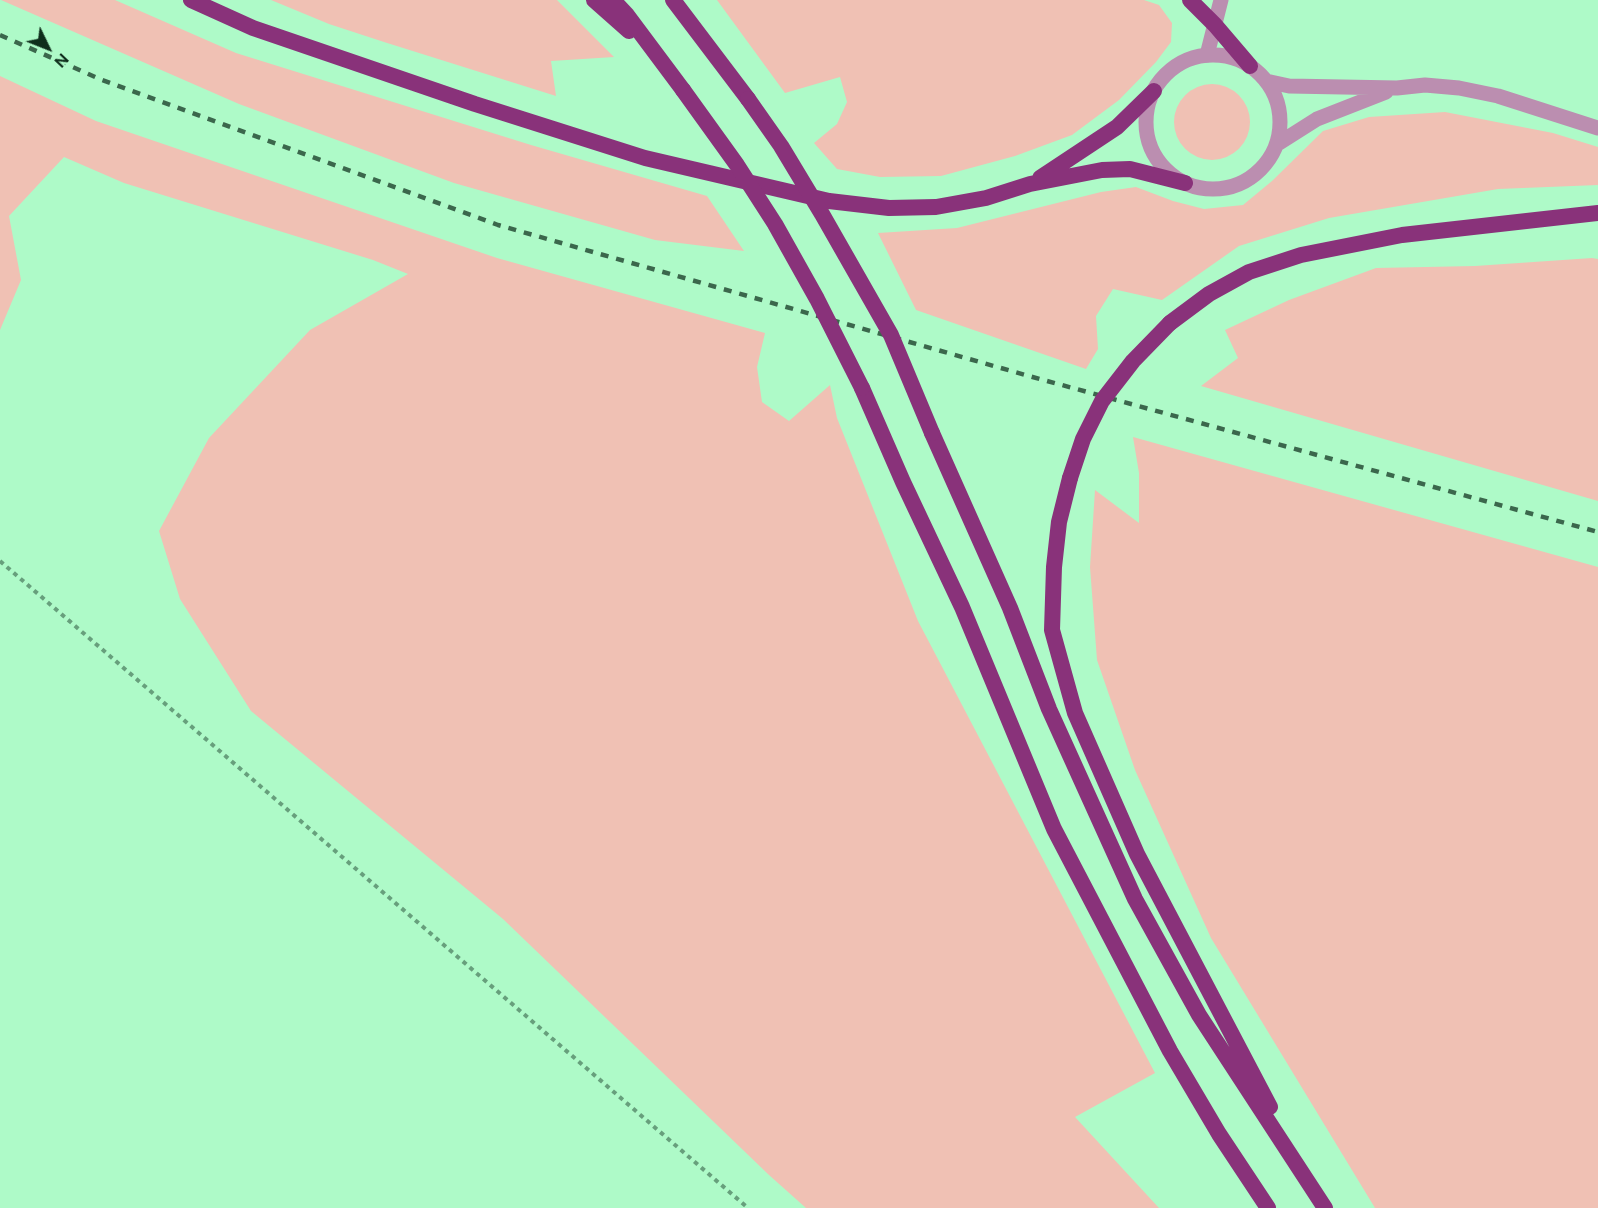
<!DOCTYPE html>
<style>
body{margin:0}
#map{position:relative;width:1598px;height:1208px;overflow:hidden;background:#aefac8;font-family:Figtree,sans-serif}
canvas{display:block}
.north{position:absolute;left:18px;top:18px;width:60px;height:60px;-webkit-text-stroke:4px #aefac8;paint-order:stroke;rotate:133deg;font-size:16px;font-weight:700;line-height:24px;text-align:center;color:#0f2e1c}
.north::after{content:'';display:block;margin:auto;width:21px;height:27px;background:#0f2e1c;clip-path:polygon(50% 0,100% 100%,50% 72%,0 100%)}
</style>
<div id="map">
<canvas width="1598" height="1208"></canvas>
<div class="north">N</div>
</div>
<script>
const context = document.querySelector('canvas').getContext('2d');
context.lineJoin = 'round';
function fill(path, color) { context.fillStyle = color; context.fill(path, 'evenodd'); }
const poly = rows => new Path2D(rows.map(r => 'M' + r).join(''));
function trace(path, color, width, dash) { context.strokeStyle = color; context.lineWidth = width; context.lineCap = dash ? 'butt' : 'round'; context.setLineDash(dash || []); context.stroke(path); }
fill(poly([
 [1,0,115,0,236,53,531,145,707,196,744,251,655,240,454,183,239,104],
 [271,0,557,0,614,57,551,61,556,96,384,42,329,24],
 [717,0,1144,0,1159,5,1172,23,1171,42,1156,62,1119,100,1072,135,1015,156,941,176,880,177,837,169,814,143,837,124,847,102,840,77,785,93],
 [0,76,96,121,497,258,765,333,757,367,762,402,789,421,830,385,837,418,918,621,1155,1073,1075,1117,1159,1208,806,1208,769,1175,503,919,251,711,180,599,159,531,209,438,310,330,408,274,373,260,124,183,64,157,9,216,21,280,0,330],
 '1174 122a38 38 0 1 1 76 0a38 38 0 1 1-76 0Z',
 [1445,112,1553,133,1598,147,1598,185,1498,189,1329,218,1239,246,1162,300,1113,289,1096,316,1098,349,1086,369,916,310,878,233,957,228,1101,192,1136,187,1173,201,1204,209,1243,205,1272,181,1323,131,1369,117],
 [1592,258,1598,259,1598,501,1201,386,1238,358,1225,330,1289,300,1376,268,1475,266],
 [1133,437,1598,567,1598,1208,1375,1208,1211,938,1135,770,1097,660,1090,567,1095,490,1139,523,1139,473]
]), '#f0c1b4');
trace(poly([
 [0,561,748,1208]
]), '#679f7c', 4, [4.5, 4.5]);
trace(poly([
 [1207,55,1221,0]
]), '#bb8eb0', 15);
trace(poly([
 '1146 122a67 67 0 1 1 134 0a67 67 0 1 1-134 0Z',
 [1266,81,1289,86,1397,88,1425,85,1459,88,1498,96,1598,128],
 [1276,145,1317,119,1386,92]
]), '#bb8eb0', 15);
trace(poly([
 [191,0,253,28,475,104,645,158,829,201,889,208,936,207,986,198,1030,184,1102,170,1130,169,1185,183],
 [594,0,629,31],
 [613,0,627,15,683,90],
 [673,0,748,99],
 [1190,0,1215,25,1250,66],
 [1040,178,1117,127,1154,91],
 [1170,323,1209,294,1249,272,1301,255,1402,235,1598,213],
 [862,388,903,482,962,607,1054,829,1170,1051,1219,1134,1268,1208],
 [932,433,1010,608,1049,709,1135,899,1199,1015,1325,1208],
 [1070,478,1059,522,1054,567,1052,630,1075,713,1137,854,1270,1107]
]), '#89327a', 16);
trace(poly([
 [0,35,102,80,498,225,1029,376,1598,532]
]), '#3b674c', 4.5, [8, 8]);
trace(poly([
 [683,90,737,165,775,224,817,299,862,388],
 [748,99,781,146,822,214,891,335,932,433],
 [1070,478,1083,439,1102,401,1133,361,1170,323]
]), '#89327a', 16);
</script>
